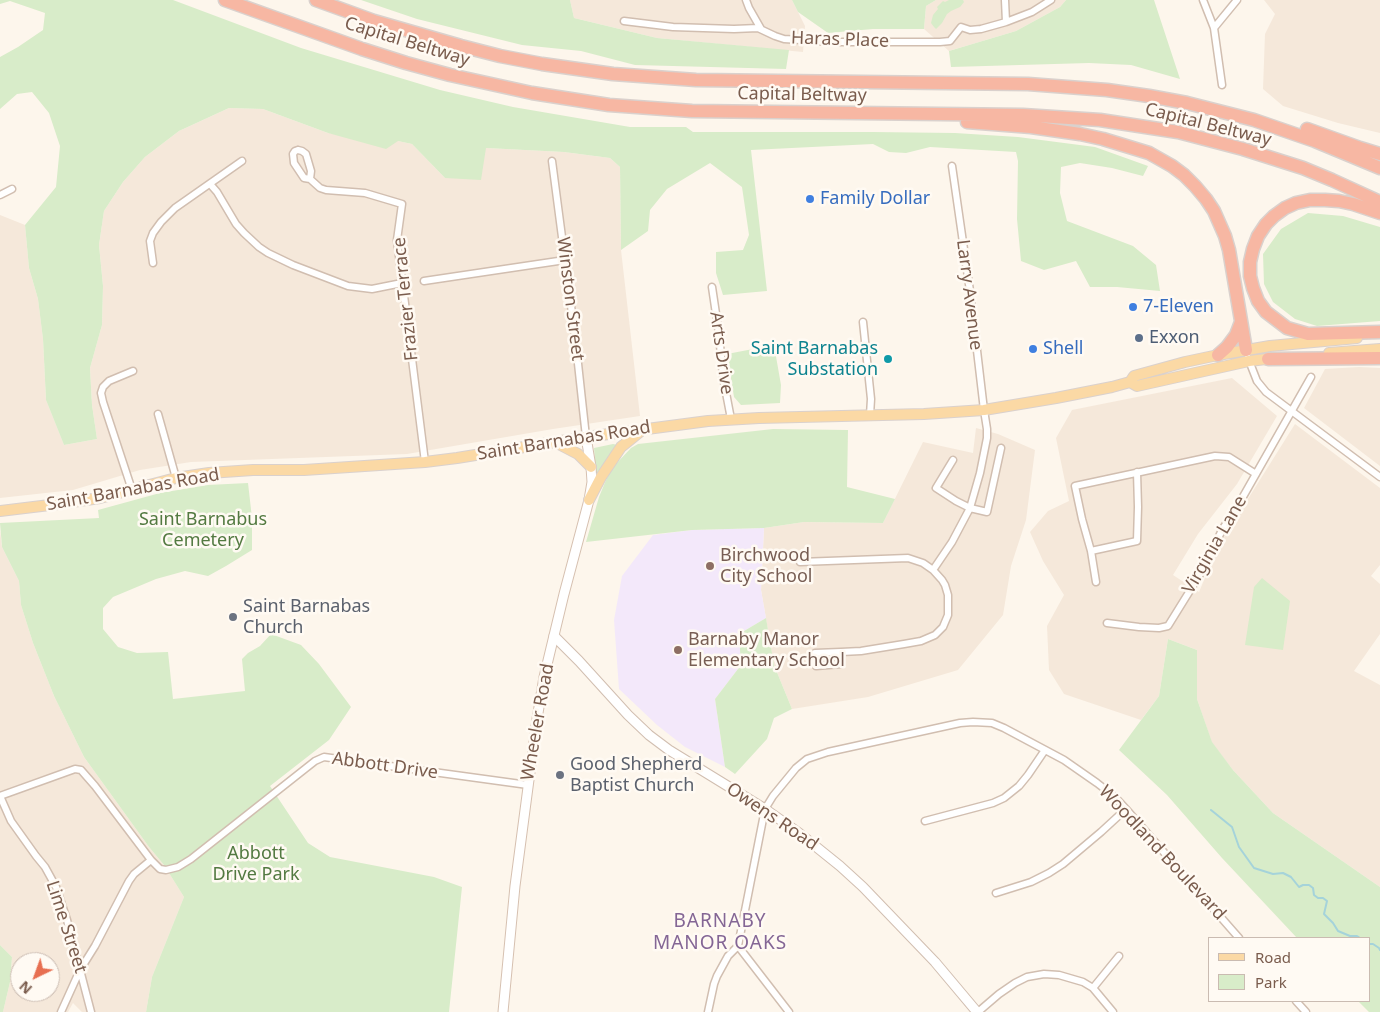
<!DOCTYPE html>
<style>
body{margin:0}
#map{position:relative;width:1380px;height:1012px;overflow:hidden;background:#fdf6ec;font-family:"Noto Sans",sans-serif}
canvas{display:block}
.legend{position:absolute;left:1208px;top:937px;width:162px;height:65px;box-sizing:border-box;background:#fffaf3;border:1px solid #cabbb1;margin:0;padding:6px 9px;list-style:none;font-size:15px;color:#7a5c4d}
.legend li{display:flex;align-items:center;gap:10px;height:25px}
.legend b{width:25px;border:1px solid #cabbb1}
.north{position:absolute;left:10px;top:952px;width:50px;height:50px;box-sizing:border-box;background:#fffaf3;border:1px solid #cabbb1;border-radius:50%;rotate:222deg;font-size:14px;font-weight:700;line-height:20px;text-align:center;color:#7a5c4d}
.north::after{content:'';display:block;margin:auto;width:18px;height:22px;background:#e76f51;clip-path:polygon(50% 0,100% 100%,50% 72%,0 100%)}
</style>
<div id="map">
<canvas width="1380" height="1012"></canvas>
<ul class="legend">
<li><b style="height:6px;background:#fbd9a5"></b>Road</li>
<li><b style="height:14px;background:#d8ecc9"></b>Park</li>
</ul>
<div class="north">N</div>
</div>
<script>
const context = document.querySelector('canvas').getContext('2d');
context.lineJoin = 'round';
function fill(path, color) { context.fillStyle = color; context.fill(path, 'evenodd'); }
const poly = rows => new Path2D(rows.map(r => 'M' + r).join(''));
function trace(path, color, width, dash) { context.strokeStyle = color; context.lineWidth = width; context.lineCap = dash ? 'butt' : 'round'; context.setLineDash(dash || []); context.stroke(path); }
function label(font, color, halo, rows, align = 'center') {
  context.font = font + ' "Noto Sans",sans-serif'; context.lineWidth = 5; context.setLineDash([]); context.textBaseline = 'middle'; context.strokeStyle = halo; context.fillStyle = color; for (const [text, x, y, turn = 0] of rows) {
    context.save(); context.translate(x, y); context.rotate((+turn || 0) * Math.PI / 180); context.textAlign = isNaN(turn) ? turn : align; if (halo) context.strokeText(text, 0, 0); context.fillText(text, 0, 0); context.restore();
  }
}
fill(poly([
 [570,0,792,0,805,26,803,52,657,38,574,18],
 [936,0,1066,0,1060,7,1016,31,949,51,924,29,926,6],
 [1264,0,1380,0,1380,133,1338,123,1283,106,1263,89,1265,34,1275,14],
 [229,108,263,109,328,133,398,141,412,144,445,178,486,148,564,152,610,158,620,167,621,250,640,416,553,429,407,454,191,462,140,470,73,490,0,498,0,215,25,225,29,268,38,299,43,339,46,400,64,445,97,439,92,405,90,368,102,325,103,286,99,245,104,211,123,182,145,157,179,131],
 [1359,367,1380,368,1380,466,1304,408,1325,369],
 [1232,378,1277,416,1237,484,1198,534,1173,575,1199,592,1219,545,1295,424,1380,488,1380,565,1371,576,1380,584,1380,634,1354,671,1380,685,1380,887,1273,813,1233,770,1212,743,1197,699,1197,650,1168,639,1159,696,1141,720,1064,694,1049,670,1047,626,1064,595,1043,561,1030,532,1048,511,1069,501,1056,438,1072,410],
 [976,428,998,434,1035,450,1026,520,1011,566,1003,615,958,670,868,697,792,709,774,665,761,590,764,528,804,522,883,523,923,442,973,453],
 [0,530,2,547,19,581,21,605,33,643,54,696,84,757,149,847,164,865,184,897,152,977,146,1012,82,1012,73,1003,68,1012,3,1012,10,982,12,957,0,945],
 [20,962,50,962,50,992,20,992]
]), '#f5e8da');
fill(poly([
 [764,528,761,590,766,618,739,634,741,665,715,699,725,767,685,747,657,725,619,689,614,620,622,576,653,535,692,530]
]), '#f3e8fa');
fill(poly([
 [0,0,173,0,301,48,440,90,513,107,630,127,686,127,693,132,873,132,955,133,1018,137,1095,147,1148,166,1143,176,1112,168,1080,163,1061,167,1060,193,1067,221,1133,246,1156,265,1160,291,1117,287,1090,287,1076,261,1044,270,1021,261,1017,219,1018,161,1016,152,930,147,906,153,889,152,873,144,751,150,767,291,723,295,716,273,716,252,743,250,749,235,742,187,710,163,667,189,650,210,648,231,621,250,620,167,610,158,564,152,486,148,481,180,445,178,412,144,398,141,386,149,328,133,263,109,229,108,179,131,145,157,123,182,104,211,99,245,103,286,102,325,90,368,92,405,97,439,64,445,46,400,43,339,38,299,29,268,25,225,56,187,60,146,49,113,32,92,17,94,0,109,0,57,18,47,43,30,45,13,10,1,0,4],
 [361,0,570,0,574,18,657,38,789,50,786,69,635,65,581,51,522,45,417,19],
 [792,0,936,0,926,6,924,29,873,29,828,33,798,12],
 [949,0,963,0,964,2,960,7,951,11,947,14,942,23,936,29,934,27,931,23,933,15,938,9,937,7,943,1,945,2],
 [1066,0,1154,0,1180,79,1131,65,1089,63,951,67,949,51,1016,31,1060,7],
 [1308,213,1343,216,1380,227,1380,321,1317,326,1295,319,1273,302,1264,284,1263,254,1281,229],
 [774,345,781,385,780,403,741,405,734,397,727,354],
 [773,429,848,430,847,487,895,499,883,523,804,522,764,528,692,530,586,542,599,497,606,480,613,467,631,448,638,444],
 [613,444,618,445,596,476,594,448],
 [248,483,252,518,252,550,226,566,208,576,185,571,156,579,113,597,103,608,103,629,118,647,137,653,168,652,173,699,245,691,242,659,248,653,260,646,271,634,301,645,319,664,351,707,329,740,270,786,308,843,330,857,434,877,462,887,449,1012,146,1012,152,977,184,897,164,865,149,847,84,757,54,696,33,643,21,605,19,581,2,547,0,523,99,518,98,510,160,493,208,485],
 [1262,578,1290,601,1283,650,1245,645,1254,587],
 [766,618,774,665,792,709,774,718,767,739,735,774,725,767,715,699,741,665,739,634],
 [1168,639,1197,650,1197,699,1212,742,1233,770,1273,813,1380,887,1380,1012,1369,1012,1358,1001,1369,1001,1369,938,1297,938,1222,858,1167,795,1119,750,1159,696],
 [0,945,12,957,10,982,3,1012,0,1012]
]), '#d8ecc9');
trace(poly([
 [1211,810,1232,827,1239,847,1254,868,1273,874,1283,873,1291,877,1299,887,1303,885,1309,885,1313,888,1314,895,1318,898,1323,898,1327,901,1324,914,1333,923,1338,931,1350,936,1357,936,1360,938],
 [1369,944,1373,944,1379,948,1380,950]
]), '#a5d3da', 2);
const minor = poly([
 [746,0,749,8,761,29],
 [1005,0,1006,22],
 [1203,0,1214,28,1222,85],
 [624,21,673,27,734,29,758,28,775,36,784,39,833,42,940,42,950,41,961,27,970,30,981,29,1006,22,1032,12,1051,0],
 [1214,28,1237,0],
 [298,150,302,151,306,154,311,171,310,179,304,178,294,163,293,154,295,151,298,150],
 [552,161,575,336,586,437],
 [310,179,320,188,326,190,365,193,402,204,397,240,425,462],
 [210,184,217,192,236,224,244,233,259,247,268,253,293,265,348,286,372,289,402,283],
 [0,195,12,189],
 [153,263,150,241,153,233,161,222,175,208,242,161],
 [424,281,565,260],
 [712,287,719,334,723,377,731,419],
 [863,322,871,399,870,415],
 [1248,358,1257,381,1266,392,1380,477],
 [158,414,176,478],
 [953,460,936,488,956,501,970,508,987,512,1001,448],
 [132,490,103,402,101,393,103,387,109,381,133,371],
 [1091,551,1137,541,1138,507,1137,472],
 [800,562,908,558,923,563,933,570,942,580,945,585,948,595,948,615,943,627,935,635,921,641,904,644,861,651,841,652,815,653,816,666,841,664,841,652],
 [933,570,952,542,970,508,980,473,987,438,987,429,984,410,970,291,952,166],
 [1096,582,1091,551,1082,519,1075,486,1215,456,1229,457,1256,474],
 [1107,623,1139,627,1159,628,1168,626,1204,568,1222,530,1240,502,1311,377],
 [0,796,75,769,81,770,95,786,151,860,160,869,166,870,178,867,191,859,315,761,324,757,528,785],
 [0,796,11,821,36,856,45,867,56,887,67,920,91,1012],
 [925,821,993,803,1004,798,1019,786,1028,775,1045,750],
 [996,893,1031,882,1049,873,1063,864,1101,832,1126,809],
 [738,946,789,1012],
 [1093,988,1119,956],
 [1296,1001,1306,1012],
 [61,1012,80,970,95,946,129,881,134,874,151,860],
 [708,1012,714,984,717,976,728,956,738,946,765,809,773,796,796,768,807,759,828,752,960,723,973,722,992,723,1004,728,1064,760,1097,783,1115,797,1126,809,1239,938],
 [978,1012,999,994,1015,983,1027,977,1044,974,1059,975,1083,982,1093,988,1113,1012]
]);
const tertiary = poly([
 [554,636,579,661,628,715,649,735,669,750,765,809,799,833,840,866,863,887,935,962,977,1012]
]);
const secondary = poly([
 [503,1012,515,886,537,719,544,677,564,594,589,500,592,482,591,467,586,437]
]);
const primary = poly([
 [1329,353,1380,349],
 [1130,382,1137,386,1249,361,1275,358],
 [555,442,578,454,591,467],
 [589,500,601,477,621,447,642,430],
 [0,511,58,504,100,498,176,478,209,473,253,470,304,470,425,462,457,458,586,437,708,421,759,418,924,414,984,410,1056,398,1112,387,1130,382,1134,376,1185,362,1218,355,1270,346,1357,338]
]);
const motorway = poly([
 [225,0,362,49,406,63,450,75,532,93,609,105,692,111,1023,115,1100,120,1178,132,1243,149,1303,168,1332,180,1380,202],
 [316,0,374,21,461,46,500,56,542,64,613,74,696,80,1028,84,1107,90,1149,96,1187,103,1254,120,1315,141,1380,168],
 [967,122,1031,127,1080,134,1103,139,1149,153,1172,166,1184,175,1195,186,1206,199,1214,211,1225,236,1229,250,1246,350],
 [1307,129,1360,148,1380,154],
 [1380,213,1353,204,1339,201,1325,200,1310,200,1296,203,1285,208,1274,216,1266,224,1258,236,1253,249,1250,262,1250,276,1253,288,1258,301,1266,312,1287,328,1308,334,1380,332],
 [1218,355,1227,347,1236,335,1241,322],
 [1268,359,1380,358]
]);
trace(minor, '#d1beb0', 9);
trace(tertiary, '#d1beb0', 11);
trace(secondary, '#d6c0b0', 11);
trace(primary, '#dad1cd', 12);
trace(motorway, '#dad1cd', 15);
trace(minor, '#fff', 6);
trace(tertiary, '#fff', 9);
trace(secondary, '#fff', 9);
trace(primary, '#fbd9a5', 10);
trace(motorway, '#f7b7a3', 12);
for (const [x, y, r, color] of [
 [810,199,5,"#3f7fe0"],
 [1133,307,5,"#3f7fe0"],
 [1139,338,5,"#5c6f8a"],
 [1033,349,5,"#3f7fe0"],
 [888,359,5,"#0f9aa8"],
 [710,566,5,"#8d6e63"],
 [233,617,5,"#6b7280"],
 [678,650,5,"#8d6e63"],
 [560,775,5,"#6b7280"]
]) { const dot = new Path2D(); dot.arc(x, y, r, 0, 2 * Math.PI); context.fillStyle = color; context.fill(dot); trace(dot, '#fffaf3', 2); }
label('18px', '#7a5c4d', '#fffaf3', [
 ["Haras Place",840,40,2],
 ["Capital Beltway",407,42,17],
 ["Capital Beltway",802,95,1],
 ["Capital Beltway",1208,125,14],
 ["Larry Avenue",969,295,83],
 ["Frazier Terrace",406,299,-96],
 ["Winston Street",570,299,83],
 ["Arts Drive",721,353,82],
 ["Saint Barnabas Road",564,441,-9],
 ["Saint Barnabas Road",133,490,-10],
 ["Virginia Lane",1215,545,-60],
 ["Wheeler Road",538,722,-80],
 ["Abbott Drive",385,766,8],
 ["Owens Road",772,817,34],
 ["Woodland Boulevard",1162,853,47],
 ["Lime Street",66,927,72]
]);
label('18px', '#366cbe', '#fffaf3', [
 ["Family Dollar",820,199],
 ["7-Eleven",1143,307],
 ["Shell",1043,349]
], 'left');
label('18px', '#4e5e75', '#fffaf3', [
 ["Exxon",1149,338]
], 'left');
label('18px', '#0d838f', '#fffaf3', [
 ["Saint Barnabas",878,349],
 ["Substation",878,370]
], 'right');
label('18px', '#537a41', '#fffaf3', [
 ["Saint Barnabus",203,520],
 ["Cemetery",203,541],
 ["Abbott",256,854],
 ["Drive Park",256,875]
]);
label('18px', '#785e54', '#fffaf3', [
 ["Birchwood",720,556],
 ["City School",720,577],
 ["Barnaby Manor",688,640],
 ["Elementary School",688,661]
], 'left');
label('18px', '#5b616d', '#fffaf3', [
 ["Saint Barnabas",243,607],
 ["Church",243,628],
 ["Good Shepherd",570,765],
 ["Baptist Church",570,786]
], 'left');
context.letterSpacing = '1px';
label('19px', '#846695', '#fffaf3', [
 ["BARNABY",720,922],
 ["MANOR OAKS",720,944]
]);
context.letterSpacing = '0px';
</script>
